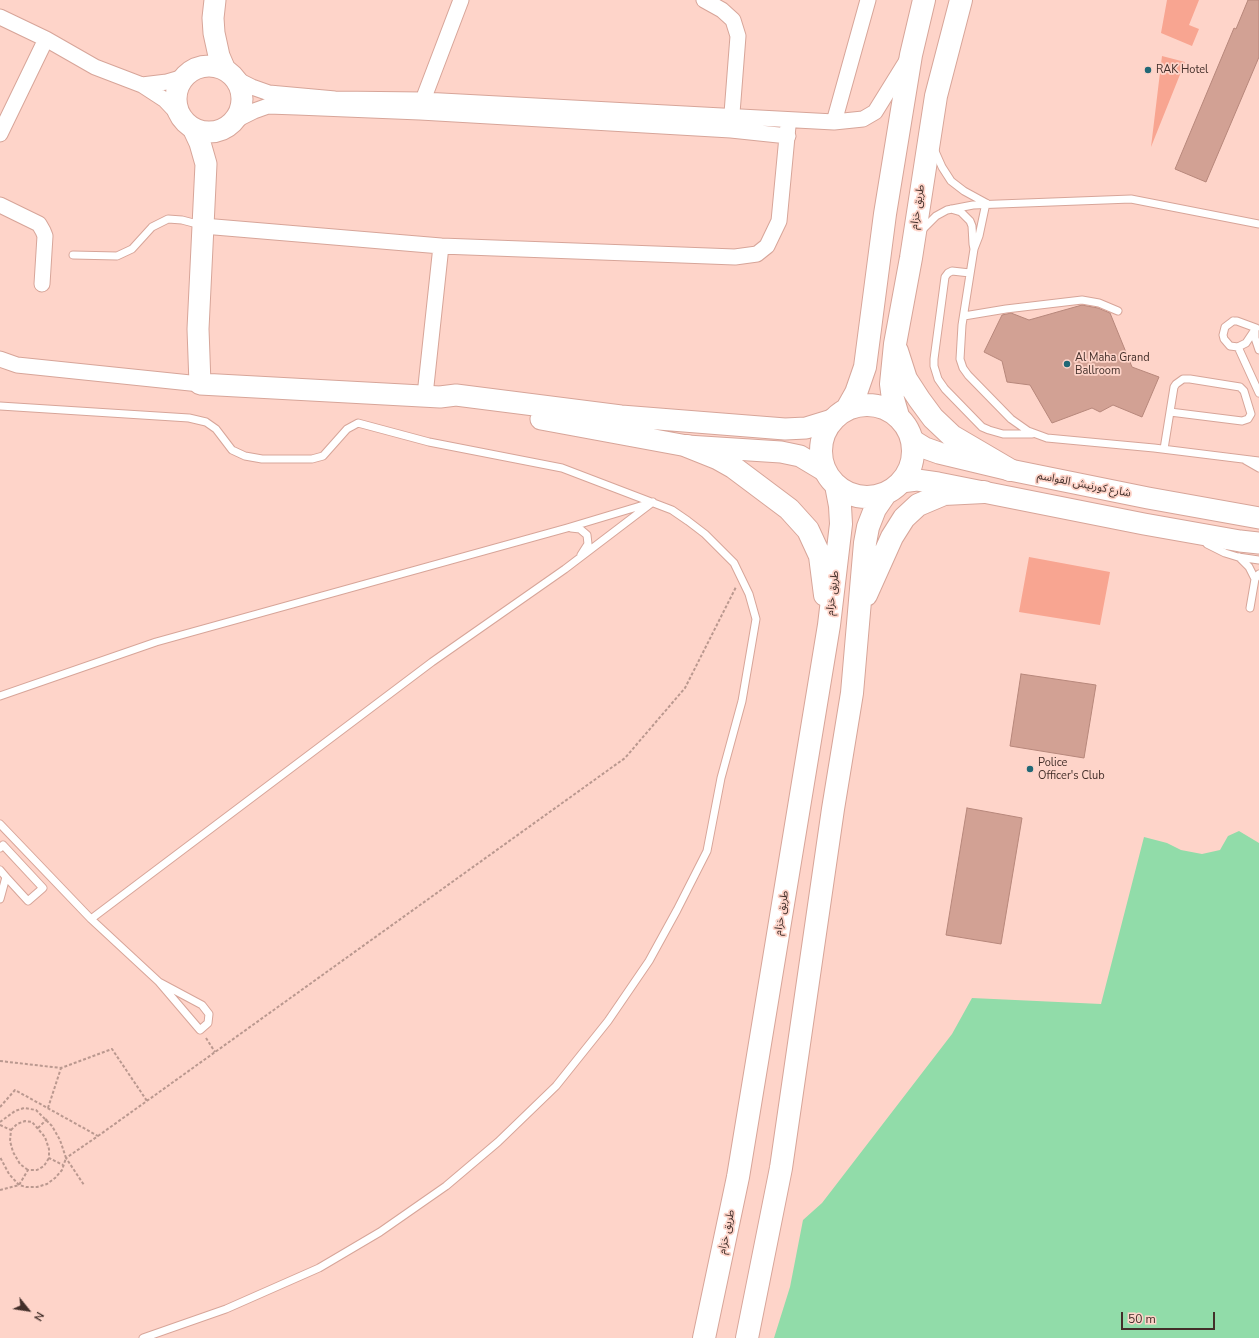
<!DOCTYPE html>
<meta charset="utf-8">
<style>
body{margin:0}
#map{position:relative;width:1259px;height:1338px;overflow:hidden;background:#fed4c9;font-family:"Nunito Sans",sans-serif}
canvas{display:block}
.north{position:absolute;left:8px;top:1290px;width:40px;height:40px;-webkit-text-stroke:3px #fed4c9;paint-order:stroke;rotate:120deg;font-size:11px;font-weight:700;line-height:16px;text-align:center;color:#432f2a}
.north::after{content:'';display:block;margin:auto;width:14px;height:18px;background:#432f2a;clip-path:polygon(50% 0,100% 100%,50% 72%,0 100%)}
.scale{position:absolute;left:1121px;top:1312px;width:94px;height:18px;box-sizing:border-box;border:2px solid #432f2a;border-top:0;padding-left:5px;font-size:12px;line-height:14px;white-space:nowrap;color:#432f2a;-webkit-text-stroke:3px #fed4c9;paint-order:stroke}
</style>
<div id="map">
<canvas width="1259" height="1338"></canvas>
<div class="north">N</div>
<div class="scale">50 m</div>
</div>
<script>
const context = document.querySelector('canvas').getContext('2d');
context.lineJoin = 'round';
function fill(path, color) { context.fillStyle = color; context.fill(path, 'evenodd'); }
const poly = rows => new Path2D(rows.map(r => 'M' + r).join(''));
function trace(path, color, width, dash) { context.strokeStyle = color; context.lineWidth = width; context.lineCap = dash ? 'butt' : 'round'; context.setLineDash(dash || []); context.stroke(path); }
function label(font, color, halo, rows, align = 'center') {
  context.font = font + ' "Nunito Sans","Noto Sans Arabic",sans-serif'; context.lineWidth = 3.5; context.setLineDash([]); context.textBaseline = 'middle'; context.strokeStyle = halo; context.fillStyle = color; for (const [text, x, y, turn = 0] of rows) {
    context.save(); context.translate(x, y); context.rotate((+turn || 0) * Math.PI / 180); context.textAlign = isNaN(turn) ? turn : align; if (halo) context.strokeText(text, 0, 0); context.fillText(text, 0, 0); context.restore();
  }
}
fill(poly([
 [1167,0,1199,0,1189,25,1199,29,1192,46,1161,33],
 [1162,56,1185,62,1151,147],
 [1029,557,1110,572,1100,625,1019,612]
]), '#f8a591');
fill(poly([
 [1239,831,1259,843,1259,1338,774,1338,790,1287,803,1220,822,1203,952,1034,972,998,1101,1004,1144,837,1167,843,1181,850,1202,854,1220,850,1228,836]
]), '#91dca9');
const building = poly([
 [1248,0,1259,0,1259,57,1206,182,1175,169,1234,28,1236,29,1248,0],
 [1082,305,1098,308,1110,313,1132,367,1159,377,1142,417,1113,405,1100,412,1092,408,1052,423,1030,385,1007,382,1002,361,984,352,1002,315,1011,313,1029,320,1082,305],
 [1021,674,1096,685,1084,758,1010,746,1021,674],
 [967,808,1022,818,1001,944,946,935,967,808]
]);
fill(building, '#d2a194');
trace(building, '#b7877b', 1);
const lane = poly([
 [934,149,942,167,951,181,964,191,986,203],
 [986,203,979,236,974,249,962,325,960,359,963,368,968,375,1011,419,1028,431,1047,438,1154,448,1259,461],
 [951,209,961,212,970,221,972,226,973,244,974,249],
 [922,230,936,216,947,210,973,205,1131,199,1259,224],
 [73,255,117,256,132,249,152,227,168,219,182,220,201,225],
 [970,273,952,271,948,273,945,277,934,359,934,366,938,379,945,389,982,427,989,430,1003,434,1032,434],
 [964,316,1006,309,1082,300,1099,303,1118,311],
 [1233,321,1237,321,1256,328,1246,343,1238,347,1230,346,1224,339,1223,335,1225,327,1233,321],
 [1255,331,1255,338,1259,350],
 [1238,347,1259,393],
 [0,406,189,418,206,422,216,429,232,450,245,456,262,459,312,459,323,456,347,429,358,423,429,442,562,468,672,510,688,521,705,534,734,563,749,594,756,619,742,701,721,778,707,851,677,910,649,961,608,1021,556,1086,498,1142,446,1186,380,1232,319,1268,226,1309,143,1338],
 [1164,449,1174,387,1176,384,1183,379,1190,379,1240,387,1244,391,1251,414,1248,419,1242,421,1170,412],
 [1245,460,1259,468],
 [571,528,580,529,587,535,588,544,581,555],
 [1207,544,1225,553,1238,557,1259,560],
 [1239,557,1249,567,1255,579],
 [1250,608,1255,579,1259,574],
 [0,696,156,642,567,528,647,504],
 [0,824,91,919,159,982,200,1030,208,1023,209,1014,202,1005,159,982],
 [0,848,3,845,43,888,28,901,6,877],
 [0,870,6,877,0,899],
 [91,919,432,662,565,569,653,502]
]);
const street = poly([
 [704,0,722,10,733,20,738,36,731,126],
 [0,17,46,39,95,67,142,85,165,100,182,118],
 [236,79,252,87,269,93,335,99,423,100,834,122,863,119,875,112,906,62],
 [142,85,167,82,184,77],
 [421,107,423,100,461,0],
 [234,121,254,111,268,106,297,107,420,112,731,130,788,136],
 [834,122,868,0],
 [0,134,46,39],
 [0,205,39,224,43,231,45,236,42,284],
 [203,226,441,246,425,395],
 [441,246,735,257,757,254,767,246,779,221,788,126],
 [0,359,17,365,200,384]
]);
const secondary = poly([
 [215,0,213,18,214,33,219,56,225,70],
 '176 99a33 33 0 1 1 66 0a33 33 0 1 1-66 0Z',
 [193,128,200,143,206,164,198,329,200,384,440,397,456,395,621,416,785,429,806,428,832,420],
 [541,419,687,446,781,452,800,456,825,471],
 [912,440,925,448,939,453,1010,470,1148,498,1259,518],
 [901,482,917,480,938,483,1144,524,1240,541,1259,543]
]);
const primary = poly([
 [897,351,906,379,919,399,933,418,952,436,1010,470],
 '821 451a46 46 0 1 1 92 0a46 46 0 1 1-92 0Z',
 [847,409,856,393,865,367,885,214,911,55,924,0],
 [898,416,893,399,891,384,895,344,911,258,936,96,961,0],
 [687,446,717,458,733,467,789,509,808,530,820,556,825,595],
 [866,595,892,537,904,518,918,505,944,494,984,492],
 [704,1338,738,1177,829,625,841,524,840,506,836,485],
 [747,1338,781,1168,833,809,852,693,865,543,868,527,875,509,886,493]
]);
trace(lane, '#d7a599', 9);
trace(street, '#d7a599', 17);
trace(secondary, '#d7a599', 23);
trace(primary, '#d7a599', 24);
trace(poly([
 [206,1038,215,1052],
 [0,1061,61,1068,112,1049,147,1101],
 [0,1107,15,1090,98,1136,66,1158,84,1185],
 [48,1108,61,1068],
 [0,1122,15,1111,24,1108,36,1110,52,1126,60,1140,66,1158,62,1170,55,1178,47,1184,37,1187,26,1187,19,1185,9,1174,0,1157],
 [0,1125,11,1130,10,1141,13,1152,20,1164,28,1170],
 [38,1128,47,1119],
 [11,1130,17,1124,25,1121,32,1122,45,1137,49,1149,49,1158,63,1165],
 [98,1136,625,758,685,688,736,587],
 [0,1190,19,1185,28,1170,37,1170,44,1166,49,1158]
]), '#ba988f', 2, [3, 2]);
trace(lane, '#fff', 7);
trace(street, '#fff', 15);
trace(secondary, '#fff', 21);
trace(primary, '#fff', 22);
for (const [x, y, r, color] of [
 [1148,70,4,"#216876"],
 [1067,364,4,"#216876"],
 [1030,769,4,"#216876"]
]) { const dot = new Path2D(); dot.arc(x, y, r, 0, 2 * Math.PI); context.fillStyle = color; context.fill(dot); trace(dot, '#fed4c9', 1.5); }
label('11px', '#432f2a', '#fed4c9', [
 ["RAK Hotel",1156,70],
 ["Al Maha Grand",1075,358],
 ["Ballroom",1075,371],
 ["Police",1038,763],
 ["Officer's Club",1038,776]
], 'left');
label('11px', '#432f2a', '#fed4c9', [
 ["طريق خزام",918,207,-81],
 ["شارع كورنيش القواسم",1084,485,11],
 ["طريق خزام",833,593,-83],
 ["طريق خزام",782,913,-81],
 ["طريق خزام",727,1232,-78]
]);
</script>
